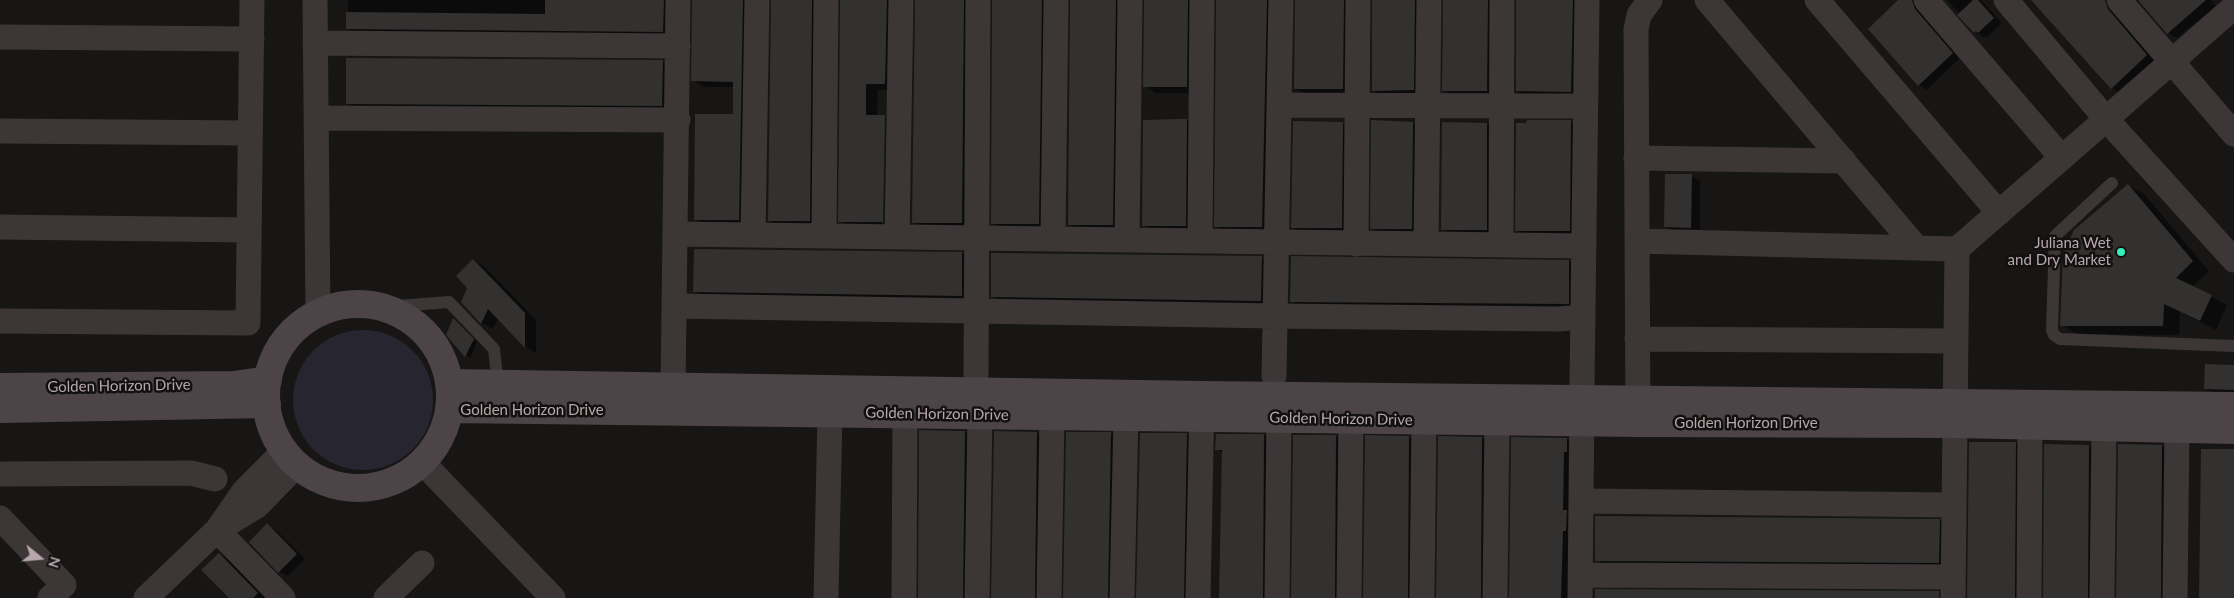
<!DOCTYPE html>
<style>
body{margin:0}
#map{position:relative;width:2234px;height:598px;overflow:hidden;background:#171615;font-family:Lato,sans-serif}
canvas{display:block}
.north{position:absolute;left:15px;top:533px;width:50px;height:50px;-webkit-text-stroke:4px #121110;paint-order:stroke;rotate:107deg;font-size:14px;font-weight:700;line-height:20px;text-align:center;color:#b8a7ac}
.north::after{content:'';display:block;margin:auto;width:18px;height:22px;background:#b8a7ac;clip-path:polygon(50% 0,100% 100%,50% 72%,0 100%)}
</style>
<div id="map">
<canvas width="2234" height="598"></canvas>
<div class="north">N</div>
</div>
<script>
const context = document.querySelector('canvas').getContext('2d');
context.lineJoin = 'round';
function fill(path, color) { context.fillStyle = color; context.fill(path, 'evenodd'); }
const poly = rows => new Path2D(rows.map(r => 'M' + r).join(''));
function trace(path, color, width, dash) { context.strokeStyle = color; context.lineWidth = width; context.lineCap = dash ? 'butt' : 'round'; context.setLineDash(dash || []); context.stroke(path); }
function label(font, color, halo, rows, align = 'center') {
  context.font = font + ' Lato,sans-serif'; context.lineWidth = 5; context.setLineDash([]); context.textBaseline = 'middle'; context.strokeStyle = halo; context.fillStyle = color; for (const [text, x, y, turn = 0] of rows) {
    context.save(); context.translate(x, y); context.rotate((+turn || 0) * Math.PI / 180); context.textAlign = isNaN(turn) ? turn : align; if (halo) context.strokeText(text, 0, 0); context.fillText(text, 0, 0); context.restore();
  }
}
fill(poly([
 '293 400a70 70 0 1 1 140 0a70 70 0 1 1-140 0Z'
]), '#27252f');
fill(poly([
 [348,0,677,0,675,37,359,35,348,28],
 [694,0,756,0,750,226,706,226,695,219,734,116,734,87,704,87,693,80],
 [773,0,825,0,821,227,780,227,769,220],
 [842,0,900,0,896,90,878,90,877,116,884,117,896,123,894,228,884,228,886,121,883,121,882,228,851,228,840,221],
 [917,0,977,0,974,229,924,229,913,222],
 [994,0,1055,0,1050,230,1004,230,992,223],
 [1072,0,1129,0,1124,231,1080,231,1069,224],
 [1144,0,1203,0,1198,93,1156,93,1145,86],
 [1218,0,1280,0,1274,233,1227,233,1216,226],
 [1297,0,1357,0,1354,95,1307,95,1295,89],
 [1374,0,1428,0,1425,96,1384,97,1373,90],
 [1445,0,1503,0,1499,97,1455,97,1444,90],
 [1518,0,1585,0,1583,98,1529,97,1517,91],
 [1901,0,1921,0,1960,58,1927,90,1919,85],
 [1947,0,1981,0,2002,23,1987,37,1983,37,1975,32],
 [2033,0,2114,0,2155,61,2120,93,2112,88],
 [2140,0,2211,0,2216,6,2177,38,2168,33],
 [663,62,675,69,674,112,360,110,347,103],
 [1186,120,1199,127,1198,233,1155,232,1143,225],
 [1571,122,1583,129,1582,238,1529,237,1517,230],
 [1413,123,1425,130,1424,236,1384,235,1372,228],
 [1342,124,1355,131,1354,235,1305,234,1292,227],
 [1487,124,1499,131,1499,237,1454,236,1442,229],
 [1666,175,1692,176,1700,181,1700,232,1673,231,1665,226],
 [2128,185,2144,194,2209,271,2192,287,2227,305,2216,330,2180,312,2179,335,2077,334,2062,325],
 [962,253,974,261,974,303,706,298,694,291],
 [1262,257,1274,265,1273,308,1005,303,992,296],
 [474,260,485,267,536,320,536,353,526,347,498,318,493,329,482,323,462,302,469,287],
 [1569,261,1581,269,1581,310,1303,308,1291,301],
 [454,320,477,342,470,358,447,335],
 [2234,366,2234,394,2213,393,2205,388],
 [921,431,965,432,973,437,971,598,920,598],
 [995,432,1037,433,1045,438,1043,598,993,598],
 [1111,434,1119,439,1116,598,1065,598],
 [1187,435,1195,439,1193,598,1138,598],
 [1217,435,1264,435,1272,440,1271,598,1221,598,1223,453,1217,449],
 [1294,436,1336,436,1344,441,1343,598,1293,598],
 [1366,437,1409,437,1418,442,1416,598,1365,598],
 [1439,438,1482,438,1490,443,1489,598,1438,598],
 [1567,439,1575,444,1569,598,1511,598],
 [2015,443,2024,448,2023,598,1969,598],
 [2046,446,2089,446,2097,451,2096,598,2045,598],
 [2119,446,2162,446,2170,451,2169,598,2118,598],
 [1939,520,1948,525,1947,567,1605,565,1597,560],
 [267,525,276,530,305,559,288,576,279,572],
 [219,554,232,561,269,598,230,598]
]), '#0007');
fill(poly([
 [545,0,664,0,663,32,346,29,346,12,545,14],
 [692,0,743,0,739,220,694,220,695,114,733,114,733,82,691,81],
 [771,0,812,0,810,221,768,221],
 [840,0,887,0,885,84,866,84,866,115,885,115,883,222,838,222],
 [915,0,964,0,962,223,912,223],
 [992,0,1042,0,1039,224,991,224],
 [1070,0,1116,0,1113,225,1068,225],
 [1144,0,1188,0,1187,87,1143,87],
 [1216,0,1267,0,1262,227,1214,227],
 [1295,0,1344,0,1343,89,1294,89],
 [1372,0,1415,0,1414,90,1372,91],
 [1443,0,1488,0,1487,91,1442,91],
 [1516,0,1573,0,1571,92,1516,91],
 [1898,0,1912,0,1915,9,1953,53,1918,86,1868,29],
 [1973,0,1978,0,1994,18,1978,33,1976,31,1974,33,1957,15],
 [2031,0,2105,0,2108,9,2147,55,2111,89],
 [2138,0,2206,0,2167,34],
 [346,58,663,60,662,106,346,104],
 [1178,119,1187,119,1186,226,1142,226,1143,120],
 [1371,120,1413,122,1412,229,1370,229],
 [1527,120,1571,120,1570,231,1515,231,1516,123,1526,123],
 [1293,121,1343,122,1342,228,1291,228],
 [1442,122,1487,123,1487,230,1441,230],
 [1665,174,1692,174,1691,228,1664,227],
 [2128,184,2193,261,2176,278,2212,295,2200,321,2164,304,2163,326,2060,326,2063,254,2074,230],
 [694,249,962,252,962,296,693,292],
 [991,253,1262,256,1261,301,991,297],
 [1291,256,1569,260,1569,304,1290,302],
 [473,259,525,313,525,348,488,309,481,324,461,302,467,288,456,276],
 [453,318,474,339,465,357,446,335],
 [2205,364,2234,365,2234,390,2204,389],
 [919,430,965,431,963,598,918,598],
 [994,431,1037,432,1035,598,991,598],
 [1066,432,1111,432,1108,598,1063,598],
 [1140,433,1187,433,1184,598,1136,598],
 [1216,434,1264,434,1263,598,1219,598,1222,450,1215,450],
 [1293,435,1336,435,1335,598,1291,598],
 [1365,435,1409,436,1408,598,1363,598],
 [1438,436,1482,437,1481,598,1436,598],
 [1511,437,1567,438,1567,452,1564,452,1563,510,1567,510,1566,531,1563,531,1561,598,1509,598],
 [1969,442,2016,442,2015,598,1967,598],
 [2044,444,2089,445,2088,598,2043,598],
 [2118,444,2162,445,2161,598,2116,598],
 [2201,449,2234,449,2234,598,2199,598],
 [1595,516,1940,519,1939,563,1595,561],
 [267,523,297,554,278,573,249,542],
 [219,553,258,593,253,598,229,598,201,570],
 [1595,589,1939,591,1939,598,1595,598]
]), '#333130');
trace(poly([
 [2112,183,2055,236,2052,330,2054,335,2060,339,2234,346],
 [385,307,449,302,494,349,498,384]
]), '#3c3637', 12);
trace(poly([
 [315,0,318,313],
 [1707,0,1916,247],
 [1817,0,1999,213],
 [1926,0,2062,158],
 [2006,0,2106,119,2234,260],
 [2119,0,2234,134],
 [0,37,252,39],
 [315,43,678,46],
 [1279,105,1585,106],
 [316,118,678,120],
 [2106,119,2234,7],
 [0,131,250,133],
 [1636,158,1844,161],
 [0,227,249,230],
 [675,234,1584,246],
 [753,235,757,0],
 [824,236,826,0],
 [897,236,901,0],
 [1053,238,1056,0],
 [1127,240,1130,0],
 [1200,241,1202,0],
 [1637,241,1957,249],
 [1356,244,1358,0],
 [1426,244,1429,0],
 [1501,245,1502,0],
 [674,306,1275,316,1558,319,1583,317],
 [0,321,248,323,252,0],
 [1637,339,1956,341],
 [976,376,978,0],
 [1274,376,1281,0],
 [1582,385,1587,0],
 [673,387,678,0],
 [1638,421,1636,29,1639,15,1650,0],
 [422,462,553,598],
 [0,474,191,473,215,479],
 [1581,501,1953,505],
 [0,518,64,585,50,598],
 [224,526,257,506,297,465],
 [217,530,283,598],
 [1580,575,1953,577],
 [146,598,217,530,244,491,284,451],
 [386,598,422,563],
 [826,598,830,413],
 [904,598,905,414],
 [977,598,980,414],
 [1049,598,1052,415],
 [1122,598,1126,416],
 [1198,598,1202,397],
 [1277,598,1279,418],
 [1349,598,1351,419],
 [1422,598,1424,420],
 [1495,598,1497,421],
 [1580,598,1582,403],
 [1953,598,1957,249,2095,129],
 [2029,598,2030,425],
 [2102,598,2104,427],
 [2175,598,2177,429]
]), '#3c3637', 25);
trace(poly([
 '266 396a92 92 0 1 1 184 0a92 92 0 1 1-184 0Z',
 [449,383,1202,395,2234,406],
 [0,387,234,385,268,380],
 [0,409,267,404],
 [449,409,1638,423,1955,424,2234,430]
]), '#4c4446', 28);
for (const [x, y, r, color] of [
 [2121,252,5,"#32f2ba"]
]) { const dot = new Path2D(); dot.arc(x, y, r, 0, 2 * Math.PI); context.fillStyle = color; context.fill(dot); trace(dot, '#121110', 2); }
label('15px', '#b8a7ac', '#121110', [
 ["Juliana Wet",2111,243],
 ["and Dry Market",2111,260]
], 'right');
label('15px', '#b8a7ac', '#121110', [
 ["Golden Horizon Drive",119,386,-1],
 ["Golden Horizon Drive",532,410],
 ["Golden Horizon Drive",937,414,1],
 ["Golden Horizon Drive",1341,419,1],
 ["Golden Horizon Drive",1746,423]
]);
</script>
